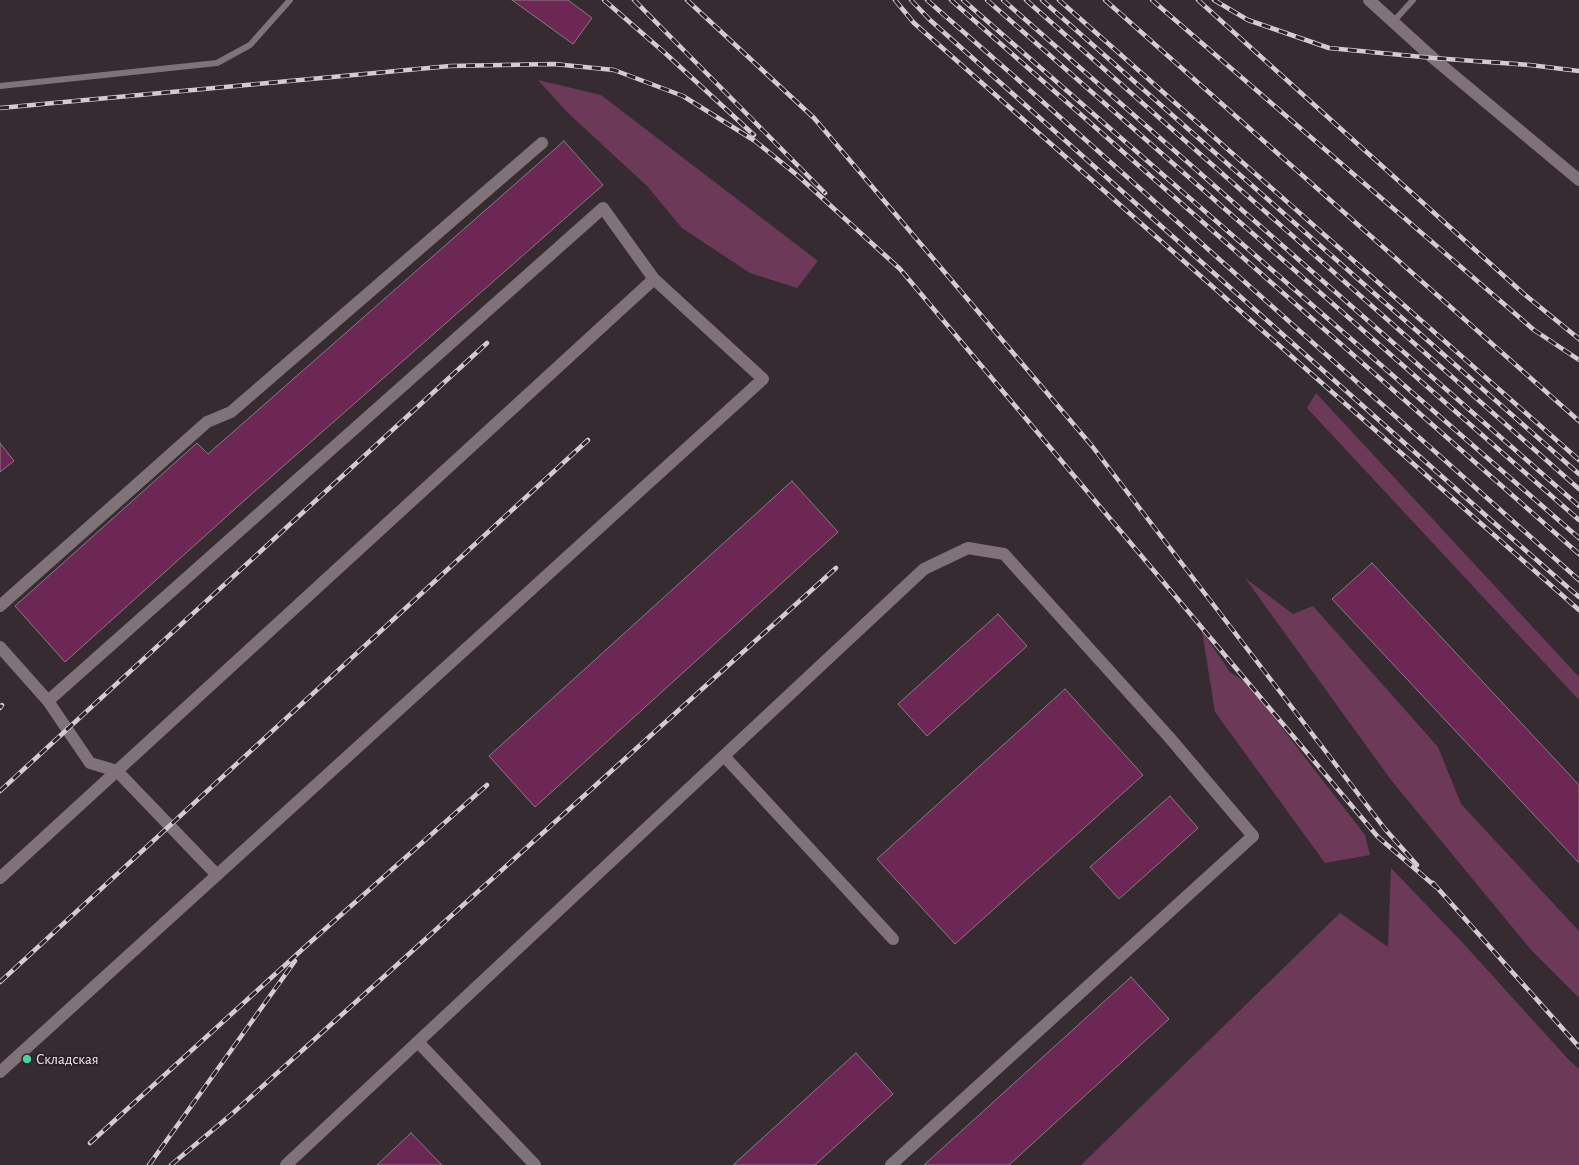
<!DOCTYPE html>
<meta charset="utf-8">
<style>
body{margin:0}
canvas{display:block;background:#352b31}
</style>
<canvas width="1579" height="1165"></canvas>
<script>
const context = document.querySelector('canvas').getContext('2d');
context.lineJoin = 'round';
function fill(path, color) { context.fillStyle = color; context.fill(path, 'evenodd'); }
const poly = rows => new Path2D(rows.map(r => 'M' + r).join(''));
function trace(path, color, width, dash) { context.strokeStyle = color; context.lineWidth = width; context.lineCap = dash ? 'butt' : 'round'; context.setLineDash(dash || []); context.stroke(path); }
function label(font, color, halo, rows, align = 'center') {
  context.font = font + ' "Alegreya Sans",sans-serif'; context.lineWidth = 4; context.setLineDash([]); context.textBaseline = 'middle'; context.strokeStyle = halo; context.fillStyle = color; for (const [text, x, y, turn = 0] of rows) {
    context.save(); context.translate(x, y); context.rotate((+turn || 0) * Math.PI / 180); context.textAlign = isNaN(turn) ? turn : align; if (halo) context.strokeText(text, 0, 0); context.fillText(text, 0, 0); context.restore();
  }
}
fill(poly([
 [538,80,601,95,818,261,797,288,750,273,682,228,647,186,568,113],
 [1316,393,1579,677,1579,700,1307,408],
 [1245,578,1293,614,1313,606,1438,747,1461,804,1579,931,1579,998,1532,951,1391,780],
 [1202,631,1230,672,1248,684,1365,835,1370,855,1325,863,1215,712],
 [1391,868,1461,941,1569,1060,1579,1069,1579,1165,1081,1165,1340,913,1388,947]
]), '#6c3958');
const building = poly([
 [512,0,568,0,592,18,573,44,512,0],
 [564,141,603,185,247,498,65,662,15,606,197,443,208,454,564,141],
 [0,443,14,461,0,472,0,443],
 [792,481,838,532,535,807,489,756,792,481],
 [1372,563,1579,785,1579,863,1332,599,1372,563],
 [998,614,1027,646,927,736,898,704,998,614],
 [1065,689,1143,775,955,944,877,859,1065,689],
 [1170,796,1198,828,1119,899,1090,867,1170,796],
 [1131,977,1169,1019,1009,1165,924,1165,1131,977],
 [856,1053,893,1094,815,1165,733,1165,856,1053],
 [411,1133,442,1165,377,1165,411,1133]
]);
fill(building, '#6d2755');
trace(building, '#877b81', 1);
trace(poly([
 [1394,21,1413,0],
 [0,86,217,63,250,45,290,0]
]), '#7f7379', 6);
trace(poly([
 [1369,0,1433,58,1579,180],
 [0,606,207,422,231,412,542,143],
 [0,647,48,701,603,208,654,279],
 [48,701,90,763,117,771,217,875],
 [724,756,893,939],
 [0,878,654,279,763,379,0,1072],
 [418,1042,535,1165],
 [286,1165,924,569,968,548,1004,554,1169,737,1253,836,891,1165]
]), '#7f7379', 12);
const rail = poly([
 [604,0,665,53,754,135],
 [634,0,825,193],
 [687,0,814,118,1092,446,1385,829,1417,865],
 [895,0,914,23,1579,610],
 [911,0,930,20,1492,521,1579,597],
 [927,0,1015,77,1579,580],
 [951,0,1579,554],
 [963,0,1579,538],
 [987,0,1579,520],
 [1003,0,1579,506],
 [1026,0,1579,489],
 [1042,0,1579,474],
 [1059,0,1579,460],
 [1105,0,1579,421],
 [1152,0,1534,330,1579,360],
 [1198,0,1524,294,1579,339],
 [1214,0,1248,20,1329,48,1433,58,1530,65,1579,71],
 [0,108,450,66,554,64,614,70,683,96,755,141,797,175,900,269,1378,837,1436,887],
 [0,708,2,705],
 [0,791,487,343],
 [1433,883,1579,1047],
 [0,982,588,440],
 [90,1143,306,946,487,785],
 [149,1165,295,961],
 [171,1165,233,1113,836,568]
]);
trace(rail, '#d3cbcf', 4.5);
trace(rail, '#2b2127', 3, [9]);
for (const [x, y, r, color] of [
 [27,1059,5,"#46d49e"]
]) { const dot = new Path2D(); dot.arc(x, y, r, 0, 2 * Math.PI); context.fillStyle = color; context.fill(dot); trace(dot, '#2b2127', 1.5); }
label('15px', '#efe8ec', '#2b2127', [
 ["Складская",36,1059]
], 'left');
</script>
